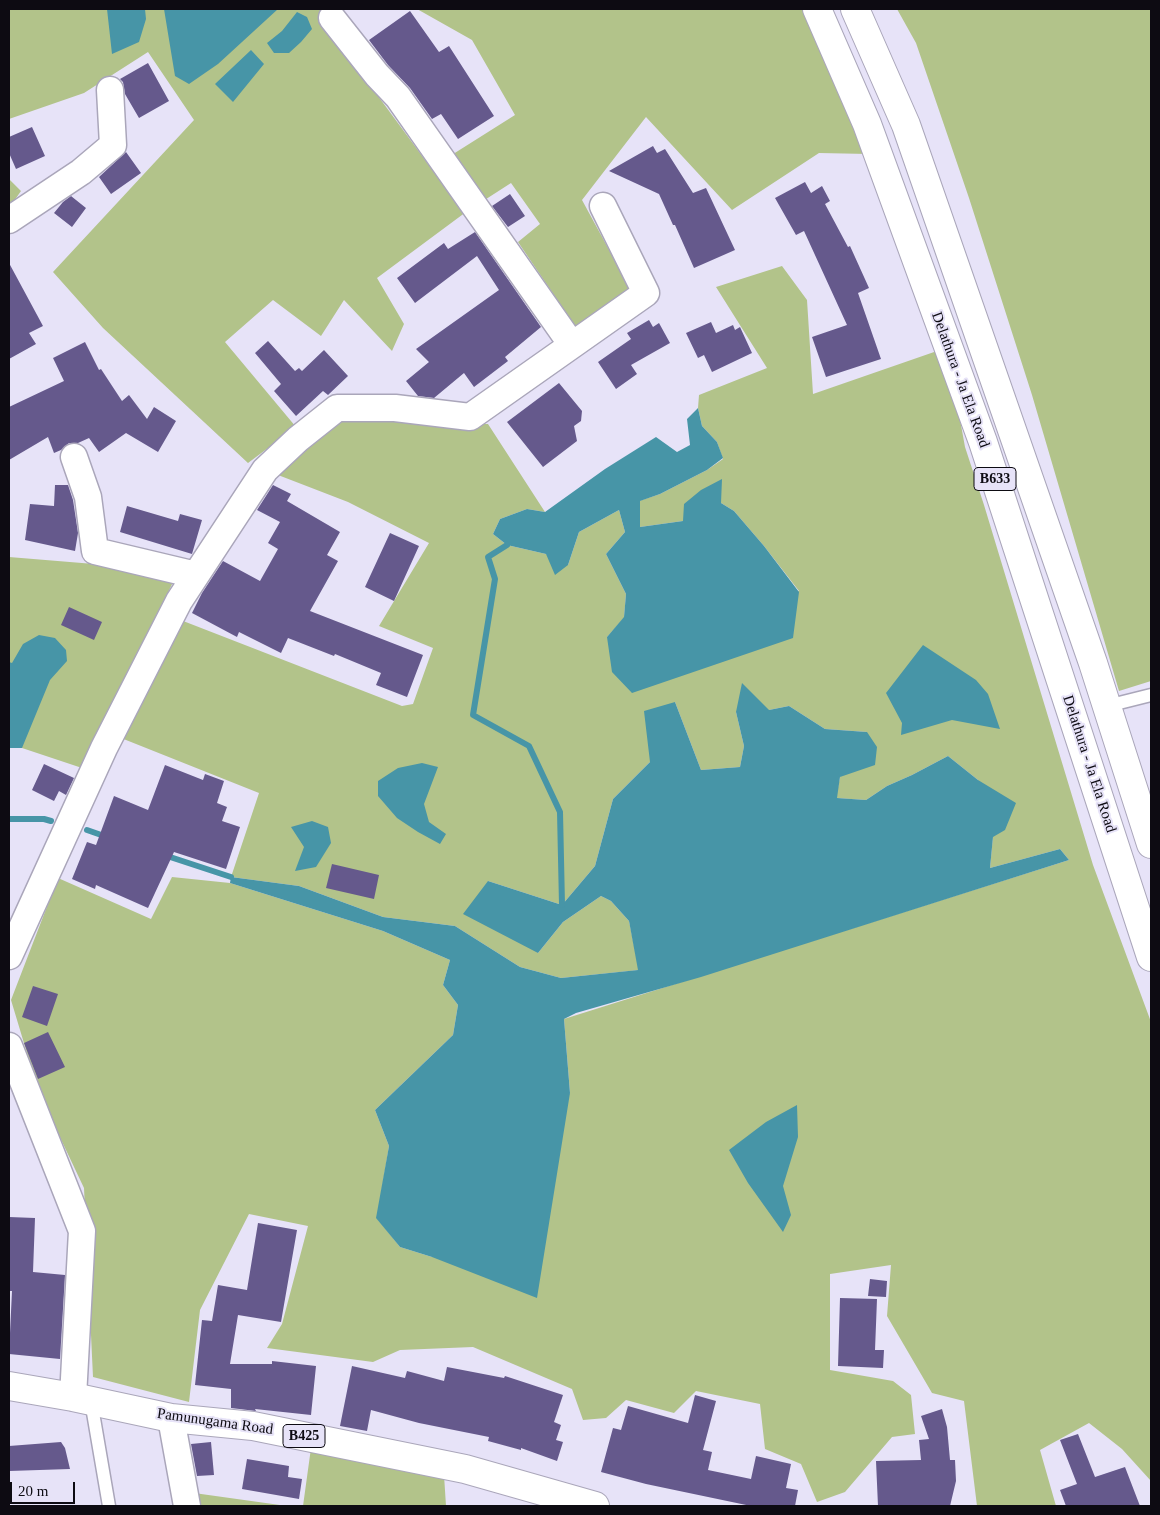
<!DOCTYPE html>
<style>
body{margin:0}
#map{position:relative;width:1160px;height:1515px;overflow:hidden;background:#e7e3f8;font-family:Georgia,serif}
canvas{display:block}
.frame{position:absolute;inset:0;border:10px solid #0d0b12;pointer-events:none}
.scale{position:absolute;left:10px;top:1482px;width:65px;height:22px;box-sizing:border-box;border:2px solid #0d0b12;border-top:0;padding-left:6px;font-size:15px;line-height:18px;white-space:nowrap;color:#0d0b12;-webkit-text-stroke:4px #e7e3f8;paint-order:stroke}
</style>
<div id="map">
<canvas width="1160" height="1515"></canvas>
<div class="frame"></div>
<div class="scale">20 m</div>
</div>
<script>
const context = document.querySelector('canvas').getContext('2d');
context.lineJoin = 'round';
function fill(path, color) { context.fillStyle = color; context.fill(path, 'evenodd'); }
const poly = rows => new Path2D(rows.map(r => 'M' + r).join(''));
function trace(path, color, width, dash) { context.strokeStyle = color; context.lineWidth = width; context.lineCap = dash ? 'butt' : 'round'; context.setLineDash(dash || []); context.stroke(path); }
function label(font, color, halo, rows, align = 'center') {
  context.font = font + ' Georgia,serif'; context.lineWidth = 4; context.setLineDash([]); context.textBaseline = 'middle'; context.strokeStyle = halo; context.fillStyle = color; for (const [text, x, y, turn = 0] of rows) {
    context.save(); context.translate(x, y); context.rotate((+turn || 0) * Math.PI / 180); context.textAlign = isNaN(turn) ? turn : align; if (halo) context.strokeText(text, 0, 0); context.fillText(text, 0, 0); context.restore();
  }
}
fill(poly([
 [9,9,321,9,378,96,431,168,515,115,472,40,417,9,804,9,869,154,819,153,732,210,646,117,582,200,632,292,577,329,518,242,540,224,511,183,466,212,377,278,404,324,392,351,344,300,321,336,273,300,225,342,296,427,248,463,103,328,53,272,194,120,148,52,84,93,9,119],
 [897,9,1151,9,1151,681,1119,691,1032,395,969,198,916,43],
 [9,179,21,191,9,208],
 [782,266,807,300,813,394,937,351,959,414,965,447,984,505,1093,865,1151,1022,1151,1481,1122,1449,1089,1423,1040,1450,1056,1506,977,1506,964,1401,932,1393,887,1316,891,1265,830,1274,830,1370,893,1381,911,1395,915,1434,892,1437,845,1492,817,1502,801,1464,765,1449,760,1404,696,1391,674,1413,626,1400,606,1418,583,1420,572,1389,473,1347,400,1350,373,1362,267,1348,282,1324,308,1226,249,1214,200,1310,189,1402,93,1377,84,1188,39,1093,11,1000,58,878,151,919,172,877,230,883,383,931,450,960,443,985,458,1005,453,1035,375,1110,389,1146,377,1218,400,1247,432,1257,570,1093,564,1019,1069,860,1060,849,990,868,993,836,978,780,948,756,912,775,887,786,866,800,836,798,840,777,867,732,825,729,789,706,769,710,736,712,744,746,740,767,701,770,675,702,650,762,613,799,595,866,562,905,488,881,538,953,563,922,601,896,611,901,629,921,639,970,561,978,520,967,455,926,383,917,299,886,231,877,259,793,121,738,178,619,402,706,413,704,433,648,379,626,429,543,348,502,278,475,332,420,345,418,422,424,488,424,545,512,527,509,500,519,493,534,507,545,546,554,568,565,579,532,619,510,625,532,606,554,626,594,624,618,607,637,799,591,764,546,734,511,721,503,683,521,640,527,639,501,660,494,707,470,723,459,717,442,702,426,698,408,699,395,767,368,716,287],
 [9,557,94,564,173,582,85,769,22,748,9,748],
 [311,1448,444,1475,446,1506,303,1506],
 [194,1493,287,1506,197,1506]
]), '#b2c38a');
fill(poly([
 [107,9,145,9,146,19,139,42,112,54],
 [164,9,278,9,218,64,189,84,175,76],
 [297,12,307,17,312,29,301,42,289,53,274,53,267,43,282,31],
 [251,50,264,64,233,102,215,84],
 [698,408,702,426,717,442,723,458,707,470,660,494,640,501,640,527,683,521,684,504,701,490,722,479,721,503,734,511,764,546,799,592,793,638,632,693,612,672,607,637,624,617,626,594,606,554,625,532,619,510,579,532,568,565,555,575,546,554,507,545,493,534,500,519,527,509,545,512,605,469,656,437,677,452,690,445,687,419],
 [39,635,55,638,66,650,67,661,50,680,22,748,9,748,9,662,12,663,23,644],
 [923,645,976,680,988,694,1000,729,952,720,901,735,902,723,886,693],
 [742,683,769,710,789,706,825,729,867,732,877,747,875,765,840,777,837,798,866,800,887,786,912,775,948,756,978,780,1016,803,1005,830,993,837,990,868,1060,849,1069,860,701,977,576,1013,564,1019,570,1093,537,1298,432,1257,400,1247,376,1218,389,1146,375,1110,453,1035,458,1005,443,985,450,960,383,931,230,883,231,877,299,886,383,917,455,926,520,967,561,978,638,970,629,921,611,901,601,896,563,922,538,953,463,914,488,881,562,905,595,866,613,799,650,762,644,711,675,702,701,770,740,767,744,746,736,712],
 [422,763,438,767,424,804,429,822,446,834,440,844,418,832,397,818,378,796,378,781,398,768],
 [312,821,328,827,331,843,316,867,295,871,304,847,291,827],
 [797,1105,798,1137,783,1186,791,1215,783,1232,748,1183,729,1150,766,1122]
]), '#4795a7');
trace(poly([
 [507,545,488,557,495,579,473,715,529,746,560,812,562,905],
 [9,819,44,819,51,821],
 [87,830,107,837],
 [164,855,231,877]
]), '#4795a7', 6);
fill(poly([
 [410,11,439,52,449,46,494,116,458,139,441,114,432,119,410,88,388,65,369,40],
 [148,63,169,101,139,118,125,94,123,82,120,79],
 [32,127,45,156,16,169,9,153,9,137],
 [653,146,657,153,665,149,693,193,706,188,735,250,694,268,675,225,673,225,659,194,609,171],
 [126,152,141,173,111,194,99,177],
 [805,182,811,193,822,186,830,201,825,204,848,247,850,246,869,288,858,293,881,359,826,377,812,337,847,325,804,231,796,235,775,198],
 [510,194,525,216,508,227,492,206],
 [71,196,86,208,72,227,54,213,63,202],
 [475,232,541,327,505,357,508,361,474,387,464,373,434,398,418,396,406,381,429,362,416,349,499,290,477,256,415,303,397,278,444,243,448,249],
 [9,263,43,326,29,333,36,344,9,359],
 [649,320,653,327,659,323,670,343,631,365,637,374,616,389,598,362,631,339,627,333],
 [711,322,716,333,733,325,735,330,740,327,752,353,712,372,704,355,698,358,686,333],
 [268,341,295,371,299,368,302,371,324,350,348,376,328,395,323,391,296,416,274,391,281,384,255,353],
 [85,342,99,370,101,369,122,401,129,395,147,419,154,407,176,421,158,452,126,433,99,452,89,438,78,443,69,443,61,450,54,453,48,437,9,460,9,407,64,381,53,358],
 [559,383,582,411,581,421,574,426,577,441,543,467,507,422],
 [55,485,68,485,73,500,78,533,75,551,25,540,30,504,54,506],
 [273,485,291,494,287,501,340,532,327,555,338,561,310,611,423,655,407,697,376,685,381,673,335,654,334,656,288,638,281,653,239,632,237,637,192,613,202,593,223,561,260,581,278,549,268,543,280,522,257,510],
 [127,506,178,521,180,514,202,520,192,554,120,532],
 [390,533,419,546,394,601,365,587],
 [69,607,102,622,94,640,61,625],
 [44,764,74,778,66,795,59,791,54,801,32,790],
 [165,765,203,780,205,774,224,781,217,803,227,807,222,821,240,827,226,869,174,852,148,908,96,885,95,889,72,879,87,842,96,845,114,796,148,810],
 [332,864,379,875,374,899,326,888],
 [33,986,58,994,47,1026,22,1017],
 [48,1032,65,1067,38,1079,24,1043],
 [9,1217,35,1218,33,1272,65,1275,60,1359,9,1354,12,1291,9,1291],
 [258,1223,297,1230,281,1322,238,1315,230,1364,272,1364,272,1361,316,1366,311,1415,255,1409,256,1411,231,1408,231,1389,195,1385,202,1320,212,1321,218,1285,247,1290],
 [870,1279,887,1281,886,1297,868,1296],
 [840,1298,877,1299,875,1350,884,1350,883,1368,838,1366],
 [352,1366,405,1378,407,1371,444,1381,447,1367,504,1378,505,1376,563,1395,554,1422,561,1425,556,1440,563,1442,557,1461,521,1448,521,1450,488,1441,489,1437,419,1423,371,1410,367,1431,340,1426],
 [695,1395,716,1401,703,1450,712,1452,708,1470,751,1479,756,1456,791,1464,786,1488,798,1490,795,1506,751,1506,646,1484,601,1472,613,1428,621,1430,628,1406,688,1423],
 [942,1409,947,1427,950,1460,955,1460,956,1481,950,1506,878,1506,876,1461,921,1460,919,1440,929,1439,921,1416],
 [1078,1434,1095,1477,1125,1467,1140,1506,1066,1506,1060,1490,1077,1484,1060,1440],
 [61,1442,65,1448,70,1469,9,1471,9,1446],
 [211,1442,214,1475,197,1476,191,1444],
 [247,1459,289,1466,288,1477,302,1479,299,1499,242,1489]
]), '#65598c');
const lane = poly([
 [1107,706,1151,695],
 [91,1401,109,1506]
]);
const street = poly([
 [332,18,377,75,398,97,572,345],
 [9,220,81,172,113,145,110,90],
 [74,457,88,497,95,551,196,575],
 [9,956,104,748,179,601,265,470,298,439,337,408,395,408,470,417,646,293,603,206],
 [9,1046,82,1231,73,1397],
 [171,1418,187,1506]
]);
const primary = poly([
 [817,9,867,124,983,442,1151,957],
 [855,9,906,125,1093,663,1151,844],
 [9,1386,73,1397,171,1418,253,1426,465,1469,595,1506]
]);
trace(lane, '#aaa6ba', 15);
trace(street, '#aaa6ba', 29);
trace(primary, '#aaa6ba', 30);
trace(lane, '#fff', 12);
trace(street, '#fff', 26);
trace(primary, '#fff', 28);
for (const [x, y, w] of [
 [995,479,42],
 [304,1436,42]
]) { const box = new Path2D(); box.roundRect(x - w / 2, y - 11.5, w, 23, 4); context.fillStyle = '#e7e3f8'; context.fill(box); trace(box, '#0d0b12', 1); }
label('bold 14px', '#0d0b12', null, [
 ["B633",995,479],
 ["B425",304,1436]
]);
label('15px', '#0d0b12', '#e7e3f8', [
 ["Delathura - Ja Ela Road",960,380,70],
 ["Delathura - Ja Ela Road",1089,764,72],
 ["Pamunugama Road",215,1422,8]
]);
</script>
